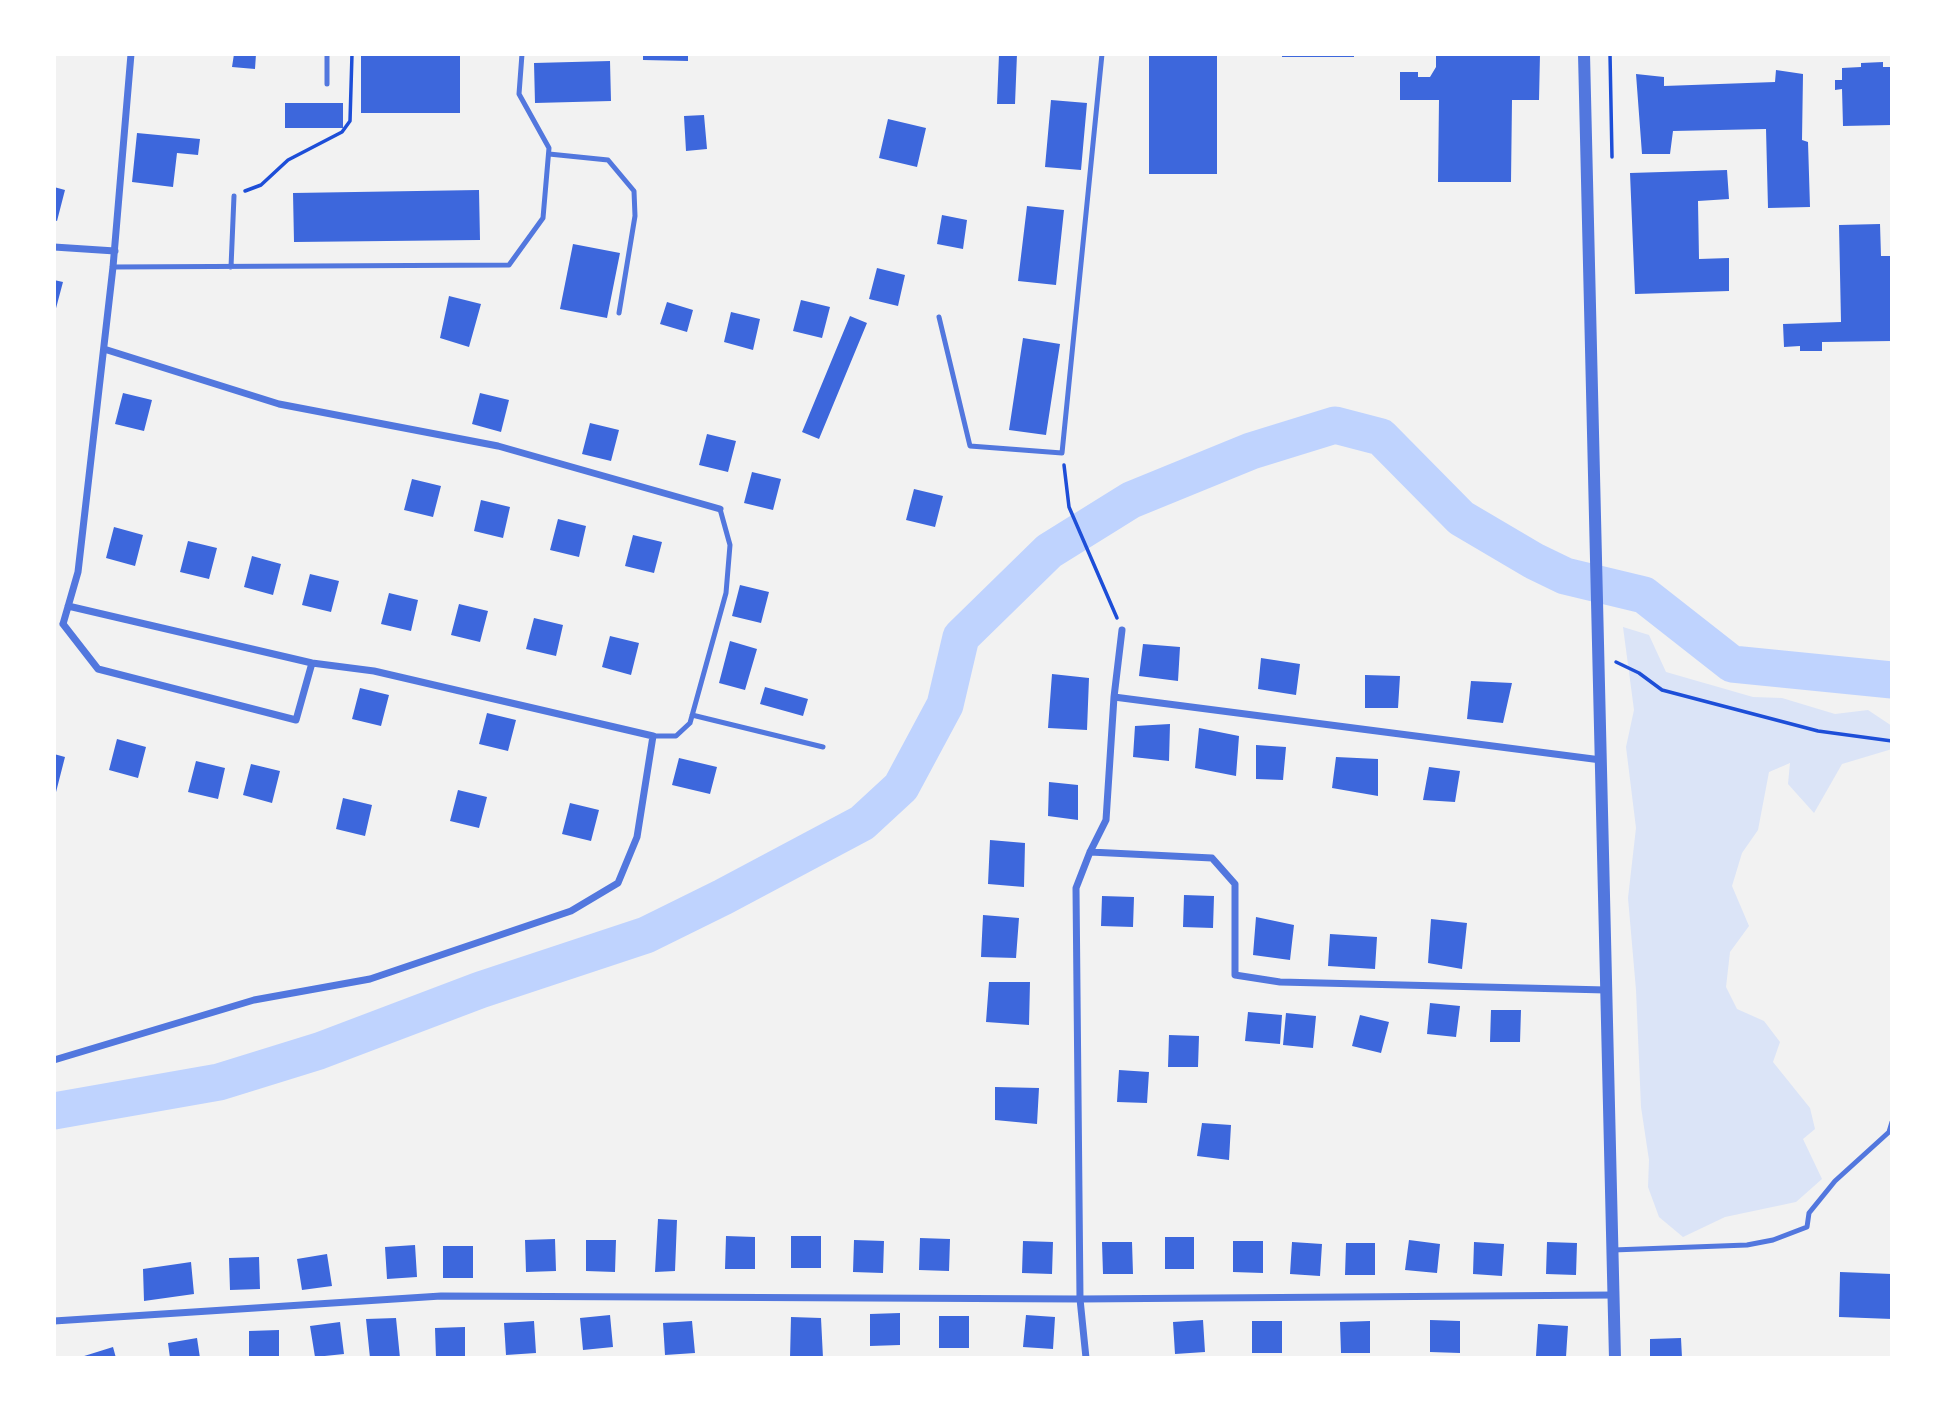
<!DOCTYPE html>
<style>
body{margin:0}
#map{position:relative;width:1946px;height:1412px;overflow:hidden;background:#f2f2f2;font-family:"Nunito Sans",sans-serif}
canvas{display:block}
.frame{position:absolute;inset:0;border:56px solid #fff;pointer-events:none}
</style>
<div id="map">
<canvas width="1946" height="1412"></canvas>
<div class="frame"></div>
</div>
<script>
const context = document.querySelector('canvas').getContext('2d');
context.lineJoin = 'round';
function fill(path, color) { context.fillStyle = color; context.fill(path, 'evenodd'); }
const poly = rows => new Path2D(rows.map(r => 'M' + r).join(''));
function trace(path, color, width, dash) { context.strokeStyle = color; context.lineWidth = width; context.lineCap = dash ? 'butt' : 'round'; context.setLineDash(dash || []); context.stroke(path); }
fill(poly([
 [1623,627,1649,635,1666,672,1753,697,1782,698,1835,714,1868,710,1892,726,1892,749,1842,764,1814,813,1788,784,1790,763,1769,772,1758,830,1742,853,1732,886,1749,926,1730,952,1726,987,1737,1009,1764,1021,1780,1042,1773,1062,1810,1108,1815,1129,1803,1139,1822,1179,1796,1202,1725,1217,1683,1237,1659,1217,1648,1187,1649,1160,1641,1107,1636,990,1628,898,1636,828,1626,747,1634,710]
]), '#dbe4f7');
trace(poly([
 [54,1111,219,1082,319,1051,480,990,646,935,723,897,862,823,901,787,945,705,961,637,1049,551,1131,500,1251,451,1335,425,1381,437,1461,518,1534,561,1565,576,1644,595,1732,664,1892,680]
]), '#bfd3fe', 37);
fill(poly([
 [234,54,256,54,255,69,232,67],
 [643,54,688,54,688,61,643,60],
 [999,54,1017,54,1015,104,997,104],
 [1149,54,1217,54,1217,174,1149,174],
 [1282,54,1354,54,1354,57,1282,57],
 [1436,54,1540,54,1539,100,1512,100,1511,182,1438,182,1439,100,1400,100,1400,72,1418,72,1418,77,1430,77,1436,67],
 [361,56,460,56,460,113,361,113],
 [610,61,611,101,535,103,534,63],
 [1883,62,1883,67,1892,67,1892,125,1843,126,1842,89,1835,90,1835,80,1842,80,1842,68,1861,67,1861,63],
 [1776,70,1803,74,1802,140,1808,142,1810,207,1768,208,1766,129,1673,131,1670,154,1642,154,1636,74,1664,77,1664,86,1775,82],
 [1051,100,1087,103,1081,170,1045,167],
 [285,103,343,103,343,128,285,128],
 [704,115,707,149,686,151,684,116],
 [888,119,926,128,917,167,879,158],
 [137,133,200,139,198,155,177,153,173,187,132,182],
 [1727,170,1729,199,1698,201,1699,259,1729,258,1729,291,1635,294,1630,173],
 [54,187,65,190,57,221,54,220],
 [479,190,480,240,294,242,293,193],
 [1027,206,1064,210,1056,285,1018,281],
 [942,215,967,220,963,249,937,244],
 [1880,224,1881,256,1891,256,1892,341,1822,342,1822,351,1800,351,1800,346,1784,347,1783,324,1841,322,1839,225],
 [573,244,620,253,607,318,560,309],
 [877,268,905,275,898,306,869,299],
 [54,280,63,282,55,312,54,312],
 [449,296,481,304,469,347,440,338],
 [801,300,830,307,822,338,793,331],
 [667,302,693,310,687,332,660,324],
 [731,312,760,319,753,350,724,342],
 [850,316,867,323,819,439,802,432],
 [1023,338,1060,344,1046,435,1009,430],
 [123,393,152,400,144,431,115,424],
 [480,393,509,400,501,432,472,424],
 [590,423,619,430,611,461,582,454],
 [707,434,736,441,728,472,699,465],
 [752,472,781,479,773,510,744,503],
 [412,479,441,486,433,517,404,510],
 [914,489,943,496,935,527,906,520],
 [481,500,510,507,503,538,474,531],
 [558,519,586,526,579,557,550,550],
 [114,527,143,535,135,566,106,558],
 [633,535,662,542,654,573,625,566],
 [188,541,217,548,209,579,180,572],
 [252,556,281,564,273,595,244,587],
 [310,574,339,581,331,612,302,605],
 [740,585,769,592,761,623,732,616],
 [389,593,418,600,411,631,381,624],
 [459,604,488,611,480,642,451,635],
 [534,618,563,625,556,656,526,649],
 [610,636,639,643,631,675,602,667],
 [730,641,757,649,745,690,719,683],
 [1143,644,1180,647,1178,681,1139,676],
 [1261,658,1300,664,1296,695,1258,689],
 [1052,674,1089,678,1087,730,1048,728],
 [1365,675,1400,676,1398,708,1365,708],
 [1471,681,1512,683,1503,723,1467,719],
 [765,687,808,699,803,716,760,704],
 [360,688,389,695,381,726,352,719],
 [487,713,516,720,508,751,479,744],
 [1170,724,1169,761,1133,757,1135,726],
 [1199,728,1239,736,1236,776,1195,768],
 [117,739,146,747,138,778,109,770],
 [1256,745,1286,747,1283,780,1256,779],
 [54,754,65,757,55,796,54,796],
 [1336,757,1378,759,1378,796,1332,788],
 [679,758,717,767,710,794,672,785],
 [196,761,225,768,218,799,188,792],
 [251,764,280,771,272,803,243,795],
 [1429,767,1460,771,1455,802,1423,800],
 [1049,782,1078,785,1078,820,1048,816],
 [458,790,487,797,479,828,450,821],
 [343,798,372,805,365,836,336,829],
 [570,803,599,810,591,841,562,834],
 [990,840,1025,843,1024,887,988,884],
 [1184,895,1214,896,1213,928,1183,927],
 [1102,896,1134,897,1133,927,1101,926],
 [983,915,1019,918,1016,958,981,957],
 [1256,917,1294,925,1290,960,1253,955],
 [1431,919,1467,923,1462,969,1428,963],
 [1330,934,1377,937,1375,969,1328,966],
 [989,982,1030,982,1029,1025,986,1022],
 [1430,1003,1460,1006,1456,1037,1427,1034],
 [1491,1010,1521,1010,1520,1042,1490,1042],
 [1248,1012,1282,1015,1280,1044,1245,1041],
 [1286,1013,1316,1016,1313,1048,1283,1045],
 [1360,1015,1389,1022,1381,1053,1352,1046],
 [1169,1035,1199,1036,1198,1067,1168,1067],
 [1119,1070,1149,1072,1147,1103,1117,1102],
 [995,1087,1039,1088,1037,1124,995,1120],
 [1202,1123,1231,1125,1229,1160,1197,1156],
 [658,1219,677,1220,675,1271,655,1272],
 [726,1236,755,1237,755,1269,725,1269],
 [791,1236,821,1236,821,1268,791,1268],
 [1165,1237,1194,1237,1194,1269,1165,1269],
 [920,1238,950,1239,949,1271,919,1270],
 [555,1239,556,1271,526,1272,525,1240],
 [586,1240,616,1240,615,1272,586,1271],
 [854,1240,884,1241,883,1273,853,1272],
 [1409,1240,1440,1244,1437,1273,1405,1270],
 [1023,1241,1053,1242,1052,1274,1022,1273],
 [1233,1241,1263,1241,1263,1273,1233,1272],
 [1102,1242,1132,1242,1133,1274,1103,1274],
 [1292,1242,1322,1244,1320,1276,1290,1274],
 [1474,1242,1504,1244,1502,1276,1473,1274],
 [1547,1242,1577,1243,1576,1275,1546,1274],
 [1346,1243,1375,1243,1375,1275,1345,1275],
 [415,1245,417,1277,387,1279,385,1247],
 [443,1246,473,1246,473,1278,443,1278],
 [327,1254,332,1286,302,1290,297,1259],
 [259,1257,260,1289,230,1290,229,1258],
 [191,1262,194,1294,144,1301,143,1269],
 [1840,1272,1892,1274,1892,1319,1839,1317],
 [900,1313,900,1345,870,1346,870,1314],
 [610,1315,613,1347,583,1350,580,1318],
 [1026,1315,1055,1317,1053,1349,1023,1347],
 [939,1316,969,1316,969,1348,939,1348],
 [791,1317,821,1318,823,1358,790,1358],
 [396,1318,400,1358,370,1358,366,1319],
 [1203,1320,1205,1352,1175,1354,1173,1322],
 [1430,1320,1460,1321,1460,1353,1430,1352],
 [534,1321,536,1353,506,1355,504,1323],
 [692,1321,695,1353,665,1355,663,1323],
 [1252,1321,1282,1321,1282,1353,1252,1353],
 [1370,1321,1370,1353,1341,1353,1340,1322],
 [340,1322,344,1354,315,1357,310,1326],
 [1538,1324,1568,1326,1566,1357,1536,1356],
 [465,1327,465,1358,436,1358,435,1328],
 [279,1330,279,1358,249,1358,249,1331],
 [197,1338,200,1358,170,1358,168,1343],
 [1681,1338,1682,1358,1650,1358,1650,1339],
 [113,1347,116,1358,81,1358,81,1357]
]), '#3d67dc');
trace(poly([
 [1610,54,1612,157],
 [245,191,261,185,288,160,342,132,350,121,352,54],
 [1064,465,1069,507,1117,618],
 [1616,662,1639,673,1662,690,1818,731,1892,741]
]), '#1d4ed8', 3.5);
trace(poly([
 [327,84,327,54],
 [549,154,608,160,634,191,635,216,619,313],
 [113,267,509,265,543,218,549,148,519,94,522,54],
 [231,267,234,196],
 [939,317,970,446,1062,453,1102,54],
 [692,715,823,747],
 [653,736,676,736,690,723,726,593,730,545,720,509],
 [1613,1250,1747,1245,1773,1240,1807,1227,1809,1213,1835,1181,1889,1132,1892,1122]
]), '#5277de', 5);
trace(poly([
 [54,247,115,251],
 [104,349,279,404,498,446,720,509],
 [63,624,78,572,113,267,131,54],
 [63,624,98,669,296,720,312,663],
 [1114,697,1601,760],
 [1090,852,1212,858,1235,884,1235,975,1280,982,1606,990],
 [54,1060,254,1000,370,979,571,911,618,883,637,837,653,736,374,671,312,663,68,606],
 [54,1321,441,1296,1080,1299,1614,1295],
 [1086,1358,1080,1299,1076,888,1090,852,1106,820,1114,697,1122,630]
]), '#5277de', 7);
trace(poly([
 [1584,54,1615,1358]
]), '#5277de', 12);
</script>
